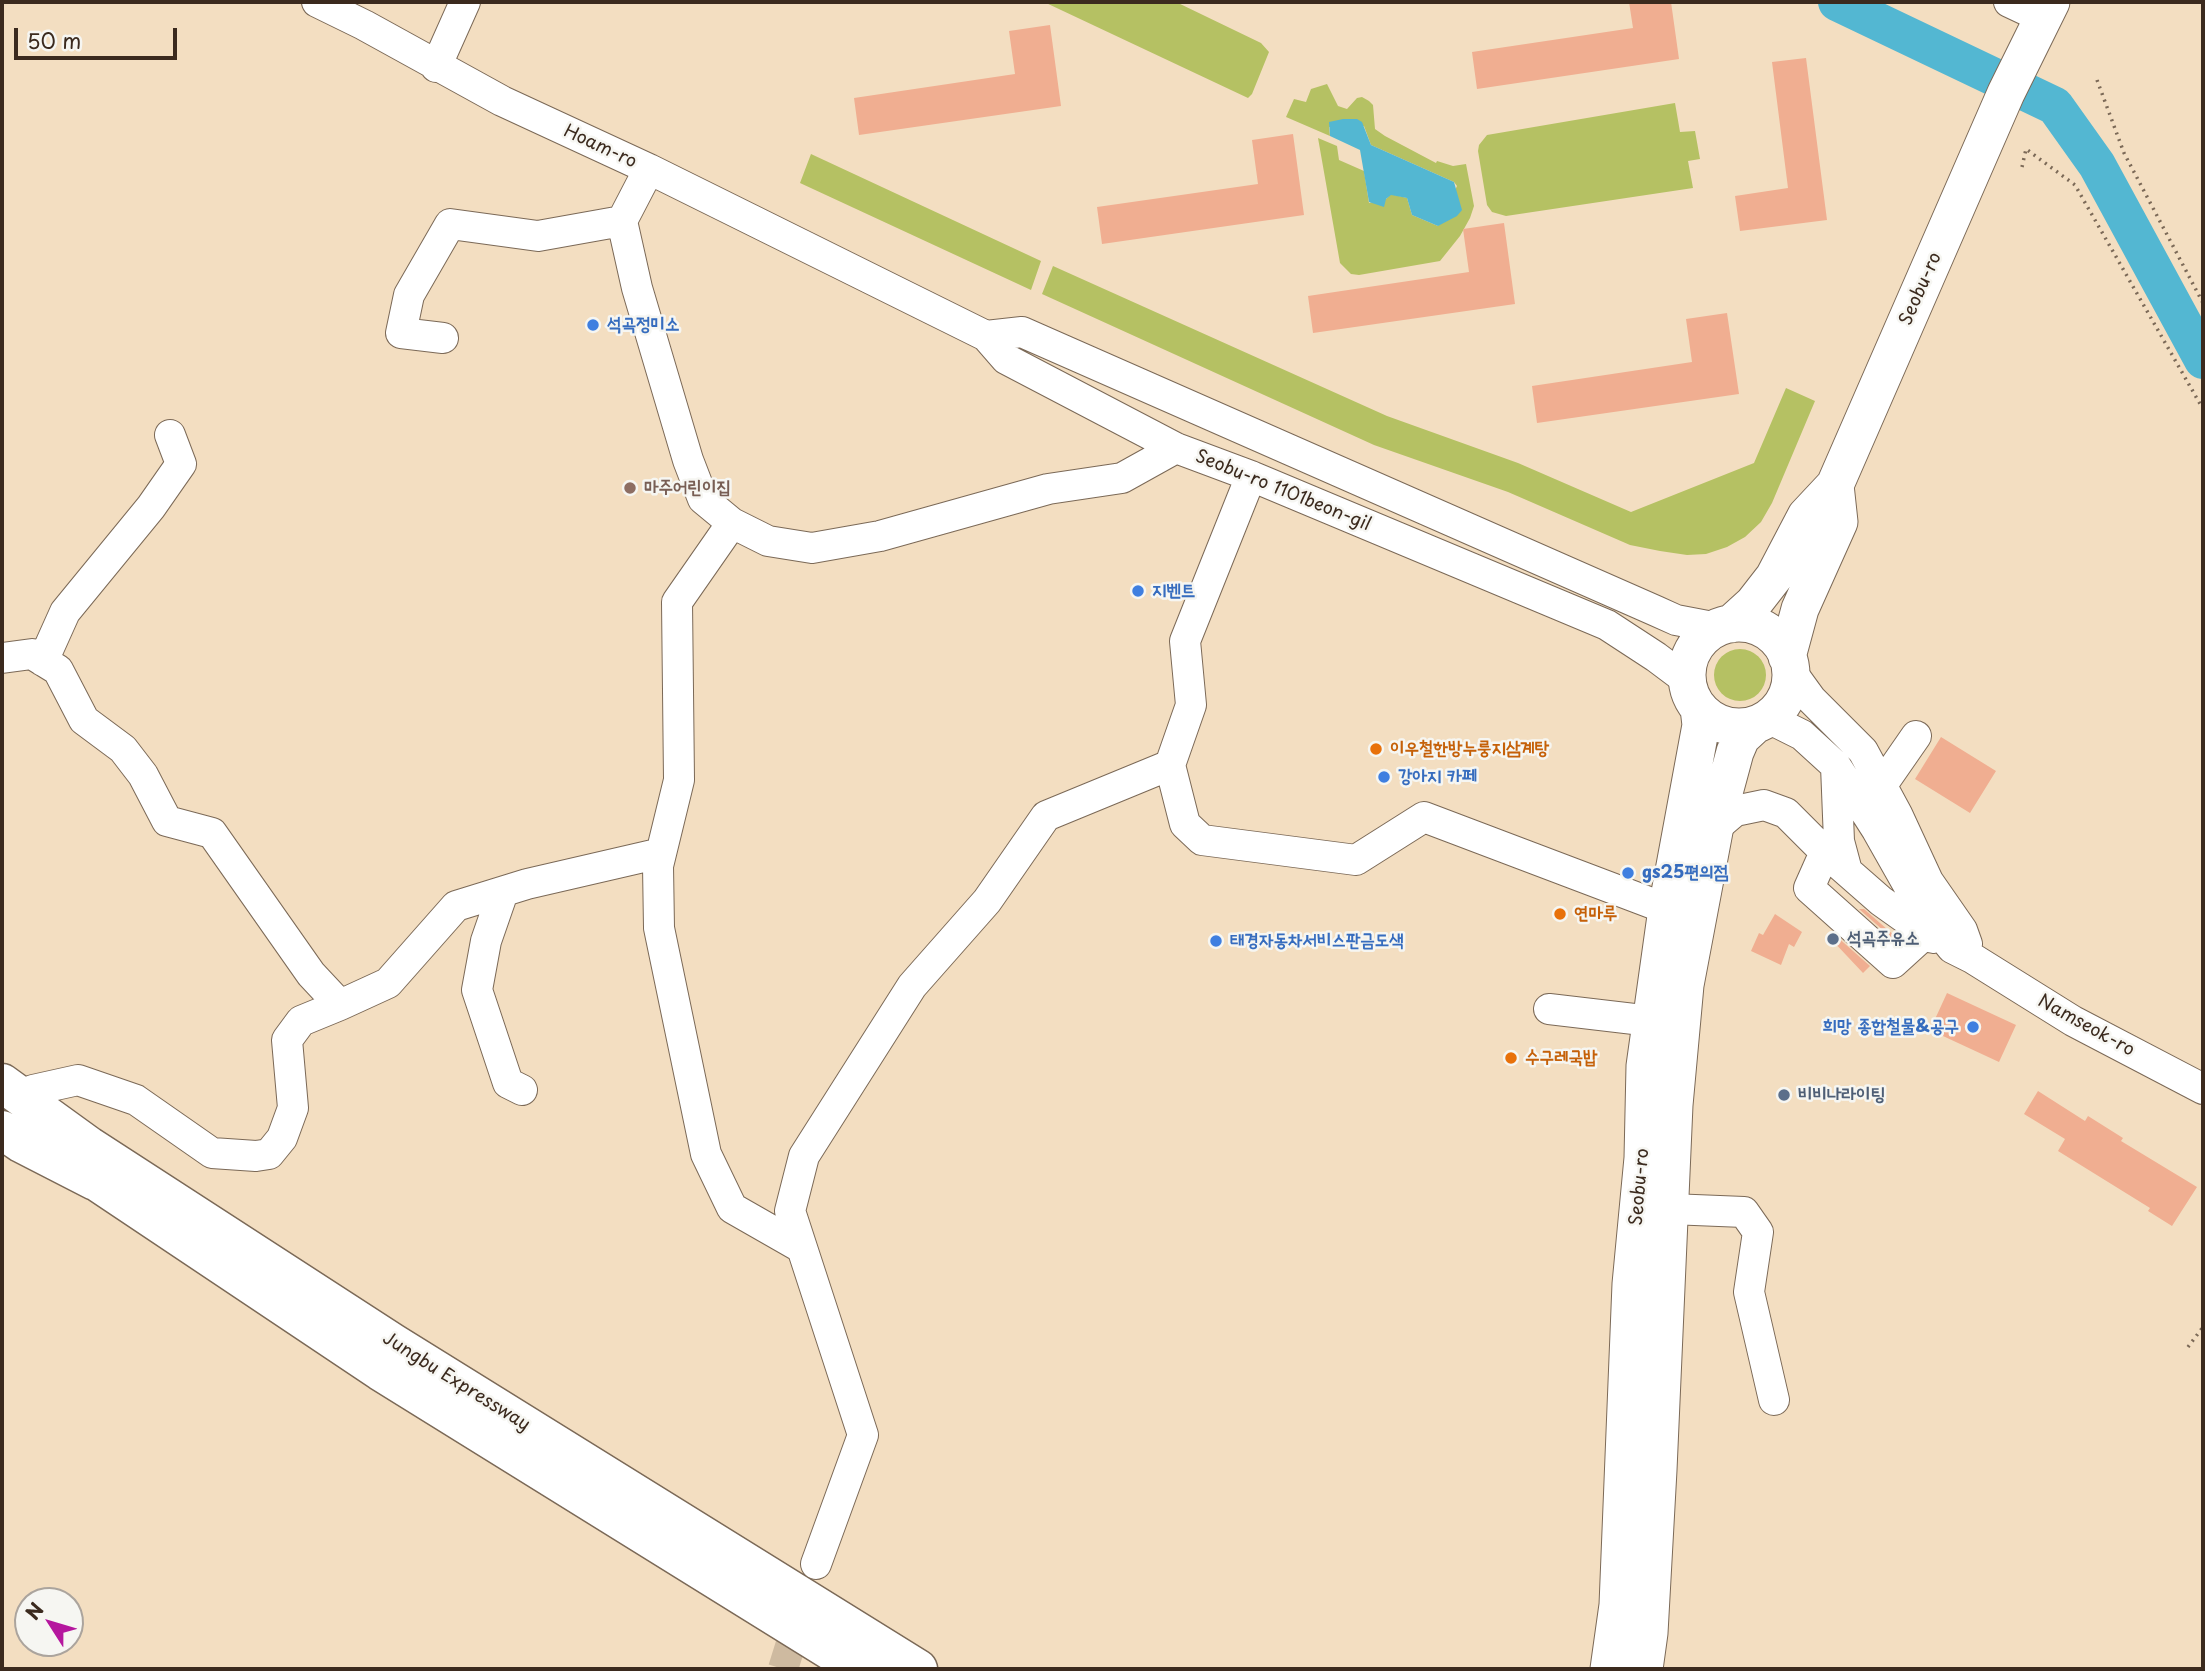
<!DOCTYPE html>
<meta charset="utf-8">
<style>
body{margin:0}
#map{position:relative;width:2205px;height:1671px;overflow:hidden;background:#f3dec1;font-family:"Playpen Sans",sans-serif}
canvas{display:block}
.frame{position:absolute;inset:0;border:4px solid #3b2a1e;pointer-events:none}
.north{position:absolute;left:14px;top:1587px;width:70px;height:70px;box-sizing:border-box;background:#f6f6f2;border:2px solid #aba49d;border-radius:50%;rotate:307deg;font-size:19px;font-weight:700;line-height:28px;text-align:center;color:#3b2a1e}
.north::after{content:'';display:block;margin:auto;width:24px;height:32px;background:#b5179e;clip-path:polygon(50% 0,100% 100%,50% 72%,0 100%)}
.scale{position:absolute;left:14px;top:28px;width:163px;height:32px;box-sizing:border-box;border:4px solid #3b2a1e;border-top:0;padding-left:9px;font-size:21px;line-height:24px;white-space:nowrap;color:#3b2a1e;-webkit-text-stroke:5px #f6f6f2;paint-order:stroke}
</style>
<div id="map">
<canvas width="2205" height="1671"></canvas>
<div class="frame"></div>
<div class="north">N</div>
<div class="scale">50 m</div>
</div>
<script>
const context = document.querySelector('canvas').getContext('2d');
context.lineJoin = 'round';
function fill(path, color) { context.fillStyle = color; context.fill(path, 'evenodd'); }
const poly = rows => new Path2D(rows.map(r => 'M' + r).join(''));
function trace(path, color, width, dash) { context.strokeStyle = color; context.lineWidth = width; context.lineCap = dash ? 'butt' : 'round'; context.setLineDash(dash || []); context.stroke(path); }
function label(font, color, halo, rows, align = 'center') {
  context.font = font + ' "Playpen Sans","Poor Story",sans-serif'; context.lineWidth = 5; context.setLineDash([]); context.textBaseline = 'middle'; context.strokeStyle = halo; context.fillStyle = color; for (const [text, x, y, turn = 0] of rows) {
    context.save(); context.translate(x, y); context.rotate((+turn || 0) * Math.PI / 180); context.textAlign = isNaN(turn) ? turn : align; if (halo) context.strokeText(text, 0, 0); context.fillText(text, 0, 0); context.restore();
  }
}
fill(poly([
 [1044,2,1176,2,1261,43,1269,52,1252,94,1248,98],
 [1327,84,1338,106,1347,109,1357,98,1362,97,1369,101,1373,105,1375,129,1385,136,1436,163,1437,161,1453,166,1466,164,1474,206,1470,218,1460,236,1440,261,1359,275,1351,274,1340,263,1318,138,1337,146,1339,160,1364,171,1369,203,1386,199,1391,194,1407,198,1412,215,1438,226,1457,186,1454,182,1371,145,1364,126,1329,127,1330,136,1286,117,1294,99,1306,102,1311,89],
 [1675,103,1680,132,1695,131,1700,159,1688,161,1693,188,1506,216,1492,212,1487,205,1478,151,1479,145,1487,135],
 [811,154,1041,261,1031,290,800,183],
 [1053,266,1387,416,1518,463,1631,512,1754,463,1786,388,1815,401,1772,503,1761,522,1745,537,1727,547,1706,554,1687,555,1660,551,1630,545,1508,492,1374,445,1042,294],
 '1714 675a26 26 0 1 1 52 0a26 26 0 1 1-52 0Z'
]), '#b5c163');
fill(poly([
 [1343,119,1357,119,1362,122,1371,145,1454,182,1462,210,1457,216,1438,226,1412,215,1407,198,1391,195,1386,199,1384,207,1369,202,1360,150,1330,136,1329,122]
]), '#53b7d2');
trace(poly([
 [1837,2,2055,106,2097,165,2203,360]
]), '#53b7d2', 38);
fill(poly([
 [1629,2,1671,2,1679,59,1477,89,1472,52,1633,28],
 [1050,25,1061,106,859,135,854,98,1015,74,1009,31],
 [1806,58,1827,220,1740,231,1735,196,1788,188,1772,62],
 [1293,134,1304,215,1102,244,1097,207,1258,184,1252,140],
 [1504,223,1515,304,1313,333,1308,296,1469,272,1463,229],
 [1727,313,1739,394,1537,423,1532,386,1692,362,1686,319],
 [1941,737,1996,771,1970,813,1915,779],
 [1859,909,1864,909,1896,937,1893,939],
 [1775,914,1802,932,1794,947,1789,944,1781,965,1751,951,1759,933,1763,935],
 [1835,935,1870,966,1863,973,1831,939],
 [1947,993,2016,1025,1999,1062,1930,1030],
 [2038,1091,2085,1121,2088,1116,2123,1138,2121,1141,2197,1187,2172,1226,2148,1211,2150,1208,2058,1151,2065,1139,2024,1114]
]), '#f0ae91');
trace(poly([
 [783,1669,801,1611]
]), '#cebaa0', 30, [30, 15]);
const minor = poly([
 [317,2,364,25,502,101,649,169,986,336,1006,359,1176,448,1251,476,1607,625,1656,657,1688,681],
 [2009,2,2043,18],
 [436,67,465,2],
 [649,169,622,221,637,288,688,460,703,499,732,523,768,541,812,548,880,536,1048,489,1122,478,1176,448],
 [986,336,1022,332,1656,611,1676,620,1718,628],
 [443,338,401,333,409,295,450,224,538,236,622,221],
 [1251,476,1185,641,1191,705,1170,765,1185,824,1202,840,1356,860,1424,817,1667,909],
 [732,523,677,602,679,780,658,866,659,928,706,1154,732,1208,802,1248],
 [2,658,32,654,58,670,84,720,123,749,143,775,167,821,212,833,311,974,340,1005,388,983,456,906,527,884,661,853],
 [43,661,65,612,151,507,181,464,170,435],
 [1790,670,1811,699,1863,751,1897,814,1928,881,1962,930,1967,944],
 [1768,718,1802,735,1836,766,1877,830,1924,913,1952,948,1972,958,2073,1021,2203,1089],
 [1836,766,1839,841,1847,871],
 [1882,785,1916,736],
 [1715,828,1735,811,1764,805,1786,813,1825,852,1881,901,1933,938],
 [1825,852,1809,888,1893,963,1926,933],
 [503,892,486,941,477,990,508,1083,522,1090],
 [1549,1009,1651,1021],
 [33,1090,78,1080,136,1100,212,1153,256,1156,269,1154,282,1138,293,1108,287,1040,301,1021,340,1005],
 [1670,1209,1744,1212,1758,1232,1749,1292,1774,1400],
 [816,1564,863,1435,790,1211,804,1156,912,986,987,901,1046,816,1170,765]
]);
const major = poly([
 '1687 675a52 52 0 1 1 104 0a52 52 0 1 1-104 0Z',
 [1731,624,1753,604,1774,577,1806,516,1835,485,2006,93,2051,2],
 [1787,657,1800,609,1839,522,1835,485],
 [1609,1669,1618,1605,1631,1284,1643,1158,1645,1066,1667,909,1701,725,1699,708],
 [1644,1669,1649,1633,1658,1470,1674,1105,1685,985,1715,826,1735,752,1741,738,1755,725]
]);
const highway = poly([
 [2,1083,89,1146,393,1343,918,1669],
 [2,1130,21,1143,95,1181],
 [75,1167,380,1371,860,1669]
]);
trace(minor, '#7b6957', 32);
trace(major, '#7b6957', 39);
trace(highway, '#7b6957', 41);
trace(poly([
 [2097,80,2124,153,2203,303],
 [2022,167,2026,149,2075,185,2203,409],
 [2188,1347,2203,1327]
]), '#7b6957', 3.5, [2, 5]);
trace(minor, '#fff', 30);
trace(major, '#fff', 37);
trace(highway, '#fff', 38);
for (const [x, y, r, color] of [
 [593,325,7,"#3f7fe0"],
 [630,488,7,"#8d6e63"],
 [1138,591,7,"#3f7fe0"],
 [1376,749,7,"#e8710a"],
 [1384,777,7,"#3f7fe0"],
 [1628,873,7,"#3f7fe0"],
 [1560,914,7,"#e8710a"],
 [1833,939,7,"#5c6f8a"],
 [1216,941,7,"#3f7fe0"],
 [1973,1027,7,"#3f7fe0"],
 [1511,1058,7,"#e8710a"],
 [1784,1095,7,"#5c6f8a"]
]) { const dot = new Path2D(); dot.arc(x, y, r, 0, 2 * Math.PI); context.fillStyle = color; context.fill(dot); trace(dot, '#f6f6f2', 2.5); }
label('18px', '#3b2a1e', '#f6f6f2', [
 ["Hoam-ro",600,147,25],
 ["Seobu-ro",1921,289,-66],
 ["Seobu-ro 1101beon-gil",1283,491,22],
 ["Namseok-ro",2086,1026,29],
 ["Seobu-ro",1640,1187,-85],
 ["Jungbu Expressway",456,1382,32]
]);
label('bold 18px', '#366cbe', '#f6f6f2', [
 ["석곡정미소",607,325],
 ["지벤트",1152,591],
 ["강아지 카페",1398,777],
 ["gs25편의점",1642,873],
 ["태경자동차서비스판금도색",1230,941],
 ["희망 종합철물&공구",1959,1027,"right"]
], 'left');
label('bold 18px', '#785e54', '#f6f6f2', [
 ["마주어린이집",644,488]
], 'left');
label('bold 18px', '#c56008', '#f6f6f2', [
 ["이우철한방누룽지삼계탕",1390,749],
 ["연마루",1574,914],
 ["수구레국밥",1525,1058]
], 'left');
label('bold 18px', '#4e5e75', '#f6f6f2', [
 ["석곡주유소",1847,939],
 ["비비나라이팅",1798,1095]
], 'left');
</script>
